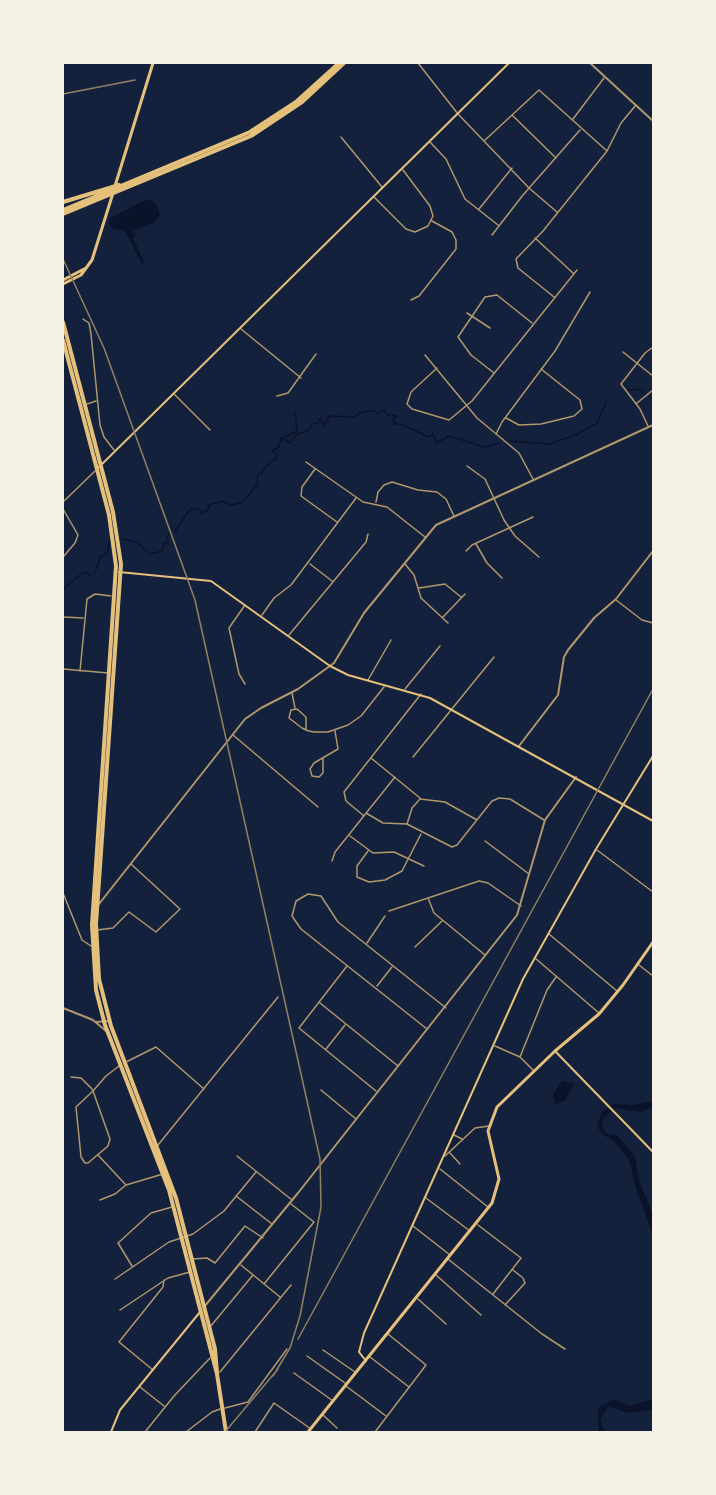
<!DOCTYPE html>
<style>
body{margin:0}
#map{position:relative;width:716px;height:1495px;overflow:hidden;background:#14213d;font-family:"DM Sans",sans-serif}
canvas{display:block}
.frame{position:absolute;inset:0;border:64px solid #f6f1e7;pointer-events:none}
</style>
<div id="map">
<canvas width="716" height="1495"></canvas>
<div class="frame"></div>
</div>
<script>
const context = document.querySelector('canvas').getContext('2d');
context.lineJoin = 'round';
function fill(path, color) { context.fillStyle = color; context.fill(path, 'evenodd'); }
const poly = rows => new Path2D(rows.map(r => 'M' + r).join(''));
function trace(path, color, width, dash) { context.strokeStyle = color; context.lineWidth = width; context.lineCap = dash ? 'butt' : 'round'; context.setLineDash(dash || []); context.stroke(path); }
fill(poly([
 [147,199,155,202,160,214,155,222,132,232,136,235,133,238,144,262,142,264,126,232,112,228,109,223,111,218],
 [563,1081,574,1084,565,1101,555,1104,553,1093],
 [653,1101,653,1107,641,1112,615,1108,603,1119,602,1126,606,1133,617,1135,635,1156,639,1180,653,1216,653,1235,636,1188,629,1160,613,1140,601,1134,597,1124,602,1112,614,1104,632,1105],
 [613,1399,630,1406,653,1399,653,1410,627,1413,609,1406,600,1419,605,1432,598,1432,598,1408]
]), '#0b132b');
trace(poly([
 [629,390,638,389,644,394],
 [650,397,653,399],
 [295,411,297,432],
 [282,438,296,432],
 [510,441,549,444,576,435,597,423,606,402],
 [175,531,190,509,198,509,202,513,208,510,209,505,223,501,231,505,243,502,257,485,258,474,262,473,270,462,275,460,277,455,272,451,279,447,281,438,290,443,298,434,309,430,311,424,318,423,320,418,324,425,330,416,354,417,362,412,375,411,378,414,384,410,387,415,396,416,393,421,395,424,401,424,429,437,433,434,436,443,450,436,484,447,500,443],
 [122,539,136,542,150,554,162,551,164,543,169,544,166,538,170,533],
 [63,590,81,574,87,572,89,576,95,572,101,556,107,554,110,541]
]), '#0b132b', 1.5);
trace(poly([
 [418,63,458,114,529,188,557,212],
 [512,115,556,158],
 [573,119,604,78],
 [341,137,382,187],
 [484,141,539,90,607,151],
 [430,142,446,159,465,199,498,225],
 [374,197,406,229,415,232,428,226,433,216,430,206,403,170],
 [479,209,512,168],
 [492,235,523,195,580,130],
 [535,238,573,273],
 [554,297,518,268,516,259,543,231,607,151,621,123,636,105],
 [411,300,419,296,456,249,456,240,452,232,432,221],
 [467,313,490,328],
 [83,319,89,323,91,334,100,425,104,437,114,450],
 [241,329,301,378],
 [623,352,653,376],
 [425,355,477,418,519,453,533,479],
 [437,368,411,392,407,404,412,409,449,420,472,401,577,270],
 [494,373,471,355,458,337,485,297,497,295,532,323],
 [174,394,210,430],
 [277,396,288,393,316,354],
 [637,403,653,390],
 [87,404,96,401],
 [506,418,519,425,541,424,574,416,582,409,580,400,541,369],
 [648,426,640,409,621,384,645,353,653,347],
 [496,434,502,422,555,351,590,292],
 [306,462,363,502,387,507,425,537],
 [467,466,485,479,504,520,515,536,539,557],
 [315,469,302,487,301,496,337,522],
 [63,502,95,471],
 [376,502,378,492,384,485,392,482,418,490,437,492,446,499,454,516],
 [63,509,78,535,75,543,63,557],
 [476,544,487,563,502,578],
 [466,551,472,545,533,517],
 [310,564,332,581],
 [405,564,414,575,421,598,448,623],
 [419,588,445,584,461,597],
 [616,600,642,620,653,623],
 [262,615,274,598,291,585,356,498],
 [63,617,83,618],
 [443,617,465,594],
 [289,635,366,542,368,534],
 [63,669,108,673],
 [80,671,87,599,95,594,111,596],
 [368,680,391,640],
 [245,684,239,674,229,628,245,605],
 [405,689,440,646],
 [292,693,295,708],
 [306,730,306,717,297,709,291,710,289,718,302,728,306,730,309,731,314,732,328,732,348,725,361,716,384,687],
 [233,735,318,807],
 [413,757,494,657],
 [371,758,420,798],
 [323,759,323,773,319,777,312,776,310,769,314,763,338,749,335,731],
 [366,813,383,823,407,824,452,847,457,845,492,801,499,798,510,799,544,820],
 [364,816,346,801,344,792,421,694],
 [407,824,412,808,420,799,445,802,477,820],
 [350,836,373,853,394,852,424,866],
 [485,841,529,874],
 [597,850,653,892],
 [368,851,357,866,357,877,369,882,385,880,402,871,421,834],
 [332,861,335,852,395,777],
 [63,893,82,940,91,946],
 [428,898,434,913,485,955],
 [389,911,479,881,488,883,521,906],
 [97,930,113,928,129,912,156,932,180,909,131,864],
 [549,934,617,991],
 [367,943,385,916],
 [415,947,442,921],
 [535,958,599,1013],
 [639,965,653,976],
 [347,966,299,1028,376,1091],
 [377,986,392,967],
 [320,1003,398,1066],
 [427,1029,301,929,292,916,296,901,308,894,321,896,338,922,446,1008],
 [495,1046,520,1057,533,1070],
 [326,1049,345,1025],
 [520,1057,547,990,556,977],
 [126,1062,156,1047,204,1089],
 [71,1077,81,1078,92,1089,93,1091,110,1139,108,1146,88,1163,85,1163,81,1157,76,1107,93,1091,106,1076,119,1066],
 [321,1090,356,1119],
 [454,1135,462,1139],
 [158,1145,278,997],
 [450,1153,460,1164],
 [98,1155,125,1184],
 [237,1156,292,1200],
 [445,1156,475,1128,489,1126],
 [440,1169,488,1207],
 [236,1196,272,1224],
 [426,1198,470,1231],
 [100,1200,115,1194,126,1185,163,1174],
 [478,1225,521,1258,493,1294],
 [413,1226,450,1255],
 [193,1259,207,1258,215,1263,245,1226,263,1238],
 [448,1259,542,1334,565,1349],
 [241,1265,280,1297],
 [132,1266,118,1243,151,1213,172,1207],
 [436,1275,481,1315],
 [115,1279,169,1242,193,1234,224,1211,256,1172],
 [264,1284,314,1222,291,1204],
 [418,1299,446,1324],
 [505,1305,525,1283,523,1278,513,1270],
 [120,1310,168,1278,190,1272],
 [210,1327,253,1275],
 [323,1350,355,1372],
 [307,1356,345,1383],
 [370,1357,409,1387],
 [153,1370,119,1342,163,1287,164,1280],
 [220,1372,291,1285],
 [294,1373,333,1401],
 [346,1386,386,1416],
 [140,1387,164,1406],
 [225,1408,248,1402,287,1349],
 [323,1415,337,1428],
 [145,1432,174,1396,210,1358],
 [186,1432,212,1412,220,1409],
 [255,1432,274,1403,311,1429],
 [375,1432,426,1365,388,1334]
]), '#b1986c', 1.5);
trace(poly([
 [590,63,653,121],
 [519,746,558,695,564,657,568,650,594,618,616,599,653,551],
 [99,904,245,719,261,708,298,689,334,663,364,613,436,525,653,425],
 [63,1008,93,1020,106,1031],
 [96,1022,109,1021],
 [204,1307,298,1193,517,915,545,820,576,777]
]), '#b1986c', 2);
trace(poly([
 [97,469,509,63],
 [119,572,211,581,330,666,348,675,430,698,653,821],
 [555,1051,653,1152],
 [366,1361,359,1352,364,1333,523,979,596,849,653,756],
 [111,1432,120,1410,200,1312]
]), '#e5c07b', 2);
trace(poly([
 [115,186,153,63],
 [63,280,84,269],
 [63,284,81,275,92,260,113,193],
 [308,1432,492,1203,499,1179,488,1131,497,1107,555,1051,599,1014,623,985,653,942]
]), '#e5c07b', 3);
trace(poly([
 [63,322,113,512,121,564,96,924,99,979,111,1026,176,1198,215,1349,217,1373],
 [63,340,109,515,116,566,92,925,96,990,105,1025,169,1190,217,1374,226,1432]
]), '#e5c07b', 4);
trace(poly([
 [63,202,119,185],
 [63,210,250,132,296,102,339,63],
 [63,214,251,136,302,102,344,63]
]), '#e5c07b', 4);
trace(poly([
 [63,94,135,80],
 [63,259,104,348,195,600,320,1159,321,1207,300,1316,290,1348,273,1376],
 [298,1339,653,689],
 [225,1432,278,1369]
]), '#918062', 1.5);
</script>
